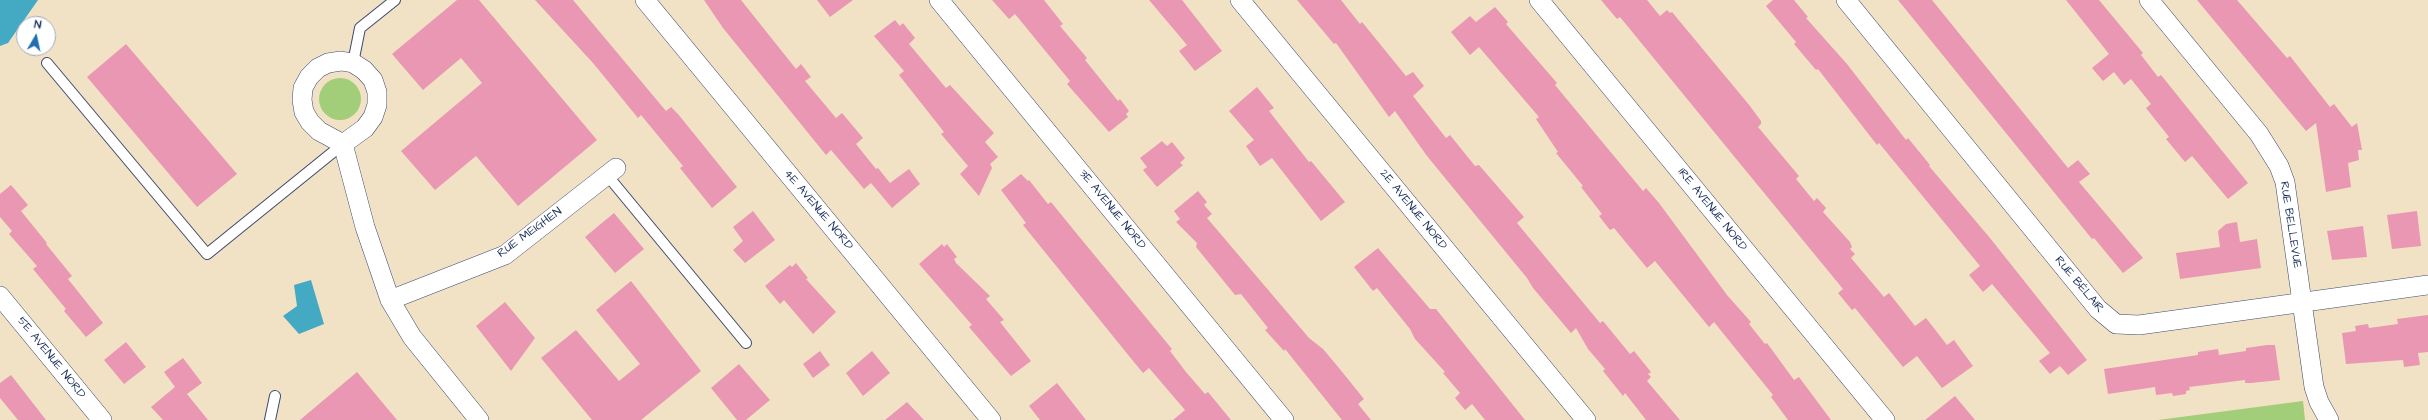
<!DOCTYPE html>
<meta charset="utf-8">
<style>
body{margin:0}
#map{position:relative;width:2428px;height:420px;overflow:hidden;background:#f2e2c5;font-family:"Architects Daughter",sans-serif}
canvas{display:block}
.north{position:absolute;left:16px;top:16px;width:40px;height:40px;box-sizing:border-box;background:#fff;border:1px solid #a4acbf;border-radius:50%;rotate:9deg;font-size:11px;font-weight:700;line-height:16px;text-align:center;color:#1b2f5e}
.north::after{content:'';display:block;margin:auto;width:14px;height:18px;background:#1f6fb2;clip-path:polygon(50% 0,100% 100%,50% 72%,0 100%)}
</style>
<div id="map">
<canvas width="2428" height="420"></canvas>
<div class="north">N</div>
</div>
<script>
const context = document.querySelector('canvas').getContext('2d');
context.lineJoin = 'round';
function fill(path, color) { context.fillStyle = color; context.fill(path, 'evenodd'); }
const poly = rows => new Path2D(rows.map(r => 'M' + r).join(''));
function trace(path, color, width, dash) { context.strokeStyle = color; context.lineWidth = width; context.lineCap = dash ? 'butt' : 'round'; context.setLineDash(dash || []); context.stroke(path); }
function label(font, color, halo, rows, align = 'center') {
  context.font = font + ' "Architects Daughter",sans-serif'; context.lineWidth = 3; context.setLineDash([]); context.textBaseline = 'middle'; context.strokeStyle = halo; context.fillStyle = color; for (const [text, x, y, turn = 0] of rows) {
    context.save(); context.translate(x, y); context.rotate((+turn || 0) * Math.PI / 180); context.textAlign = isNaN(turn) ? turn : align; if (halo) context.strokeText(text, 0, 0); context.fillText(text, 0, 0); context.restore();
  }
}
fill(poly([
 '319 99a21 21 0 1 1 42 0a21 21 0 1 1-42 0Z',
 [2303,401,2305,420,2158,420]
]), '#a2cd79');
fill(poly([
 [0,0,38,0,8,43,0,46],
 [311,280,324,324,299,334,283,316,297,306,294,285]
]), '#44aac4');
fill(poly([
 [457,0,479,0,597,140,518,206,476,156,435,190,401,151,482,83,461,58,423,90,392,54],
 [535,0,573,0,666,111,671,107,678,114,737,187,712,208,680,168,683,166,641,115,638,118,593,63],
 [704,0,741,0,796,69,801,64,811,77,805,81,836,118,842,113,863,138,856,144,876,169,878,168,890,183,909,169,920,184,892,208,871,183,864,189,831,150,826,155,723,28],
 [817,0,853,0,830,17],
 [992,0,1044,0,1063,24,1060,26,1087,58,1085,60,1118,101,1120,99,1129,111,1126,114,1128,117,1109,132,1067,84,1070,81,1015,14,1009,19],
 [1149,0,1182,0,1222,51,1195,71,1179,51,1187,45],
 [1297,0,1341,0,1360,24,1362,22,1406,76,1413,72,1424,86,1413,96,1446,138,1450,135,1475,166,1479,165,1524,217,1517,223,1600,323,1603,321,1630,354,1634,351,1651,372,1648,374,1651,377,1647,381,1680,420,1646,420,1625,393,1623,396,1603,371,1605,369,1588,349,1576,328,1571,333,1533,288,1527,278,1427,156,1395,111,1389,117,1336,43,1334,44],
 [1601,0,1647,0,1660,16,1667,10,1670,13,1672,12,1750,106,1761,121,1761,124,1758,127,1799,176,1796,179,1814,201,1817,198,1826,208,1823,212,1850,242,1852,247,1850,249,1855,254,1851,258,1884,297,1889,293,1915,326,1926,318,1947,345,1954,340,1973,366,1942,388,1917,356,1903,367,1855,308,1852,310,1838,293,1843,289,1742,166,1620,17,1617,19],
 [1773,0,1794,0,1808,17,1806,18,1847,64,1906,140,1908,138,1930,165,1929,166,1990,238,2087,360,2068,375,2060,366,2050,374,2039,361,2050,353,1992,284,1983,292,1969,275,1980,266,1879,143,1877,145,1818,69,1816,70,1794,44,1796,42,1766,6],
 [1898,0,1932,0,2068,168,2078,160,2090,174,2079,182,2143,258,2123,273,2094,238,2092,239],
 [2066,0,2099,0,2143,53,2141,55,2158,77,2161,75,2248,183,2228,199,2192,156,2185,162,2166,139,2169,137,2146,108,2151,104,2131,79,2124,85,2114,72,2103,81,2092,68,2109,54],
 [2197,0,2237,0,2287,58,2290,56,2330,107,2334,104,2352,127,2357,123,2362,150,2358,150,2359,160,2348,163,2351,187,2326,192,2316,123,2306,131],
 [1495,7,1508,22,1506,24,1557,83,1555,85,1643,191,1646,188,1659,203,1727,295,1751,322,1749,324,1765,344,1767,343,1794,380,1799,377,1831,420,1788,420,1771,397,1773,395,1714,322,1709,327,1655,261,1647,268,1614,228,1610,230,1599,216,1602,214,1581,187,1583,186,1556,153,1558,152,1536,119,1539,117,1479,47,1470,55,1451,32,1470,16,1476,22],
 [895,20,900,26,903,23,915,38,909,44,946,88,950,85,994,133,985,142,998,157,990,164,992,168,979,196,960,174,968,166,941,134,944,132,899,75,904,71,874,36],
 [126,44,237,174,197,207,87,77],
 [1257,87,1274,108,1269,111,1309,162,1311,161,1345,202,1321,221,1272,158,1260,166,1246,146,1254,140,1229,111],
 [1162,141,1167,146,1172,142,1185,158,1180,163,1183,165,1157,187,1143,170,1147,167,1140,158],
 [1021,174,1028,181,1029,180,1048,204,1051,202,1077,234,1172,349,1170,351,1186,372,1205,394,1208,392,1231,420,1173,420,1185,410,1149,368,1143,373,1129,356,1023,225,1026,223,1001,190],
 [11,185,28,205,21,211,47,243,46,244,72,276,68,279,103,323,86,337,64,311,66,309,33,269,37,266,9,234,12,231,0,217,0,194],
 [1198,191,1207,202,1204,205,1212,214,1207,218,1309,338,1323,349,1339,368,1364,399,1358,404,1371,420,1342,420,1285,349,1284,351,1265,330,1268,328,1241,294,1235,295,1196,247,1197,243,1176,222,1180,219,1174,211],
 [753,211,775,240,745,263,733,250,743,241,733,227],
 [2417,211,2421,246,2392,249,2387,215],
 [614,213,644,249,615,273,585,237],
 [2237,222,2240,242,2257,239,2261,268,2180,279,2176,253,2220,247,2218,231,2226,224],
 [2363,226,2367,257,2332,260,2327,231],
 [942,244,944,247,947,244,957,257,954,259,956,263,990,296,986,299,1004,320,1000,322,1031,361,1011,376,969,327,972,325,919,264],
 [1378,248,1430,309,1436,309,1525,420,1485,420,1472,404,1465,410,1455,398,1460,393,1443,373,1445,372,1415,339,1410,329,1377,288,1373,291,1354,267],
 [796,263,808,278,806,279,836,312,813,334,784,300,780,304,765,286,790,265,792,267],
 [631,281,701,371,641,420,592,420,541,358,576,330,619,381,640,364,596,310],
 [505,302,535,338,511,371,476,326],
 [2428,315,2428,352,2418,353,2420,365,2404,367,2403,360,2346,364,2342,333,2356,331,2355,326,2368,324,2369,328,2398,324,2397,319],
 [126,342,146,367,124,384,104,360],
 [2267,345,2275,345,2280,380,2251,383,2245,383,2245,380,2189,387,2190,390,2186,391,2186,394,2173,396,2172,393,2156,395,2155,387,2108,394,2104,369,2198,355,2198,352,2218,349,2219,355,2246,351,2246,348],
 [820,351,830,365,813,378,803,364],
 [872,351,890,373,863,396,846,373],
 [183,358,202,383,187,394,208,420,163,420,151,407,175,387,164,372],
 [739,364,770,400,746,420,737,420,711,388],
 [357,372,397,420,300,420],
 [11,375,46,420,18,420,0,398,0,383],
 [1057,383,1086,420,1040,420,1029,406],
 [1955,396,1975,420,1925,420],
 [907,402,924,420,885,420]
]), '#e997b3');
const service = poly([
 [47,63,207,254,343,144],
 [353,63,360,28,395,0],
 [607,175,746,343],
 [270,420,275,396]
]);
const minor = poly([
 [645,0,991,420],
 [939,0,1284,420],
 [1240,0,1586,420],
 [1539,0,1885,420],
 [1846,0,2098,309,2116,324,2139,325,2428,285],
 [2149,0,2259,134,2279,166,2285,182,2314,387,2319,402,2329,420],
 [341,61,353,63,364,70,373,80,377,92,377,105,373,117,365,128,343,144,319,131,310,122,304,112,302,100,303,88,309,77,318,68,328,63,341,61],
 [343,144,365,227,390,300,412,337,479,420],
 [0,296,102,420],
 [390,300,505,255,616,168]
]);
trace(service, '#3b4a6d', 12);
trace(minor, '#3b4a6d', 20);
trace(service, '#fff', 10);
trace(minor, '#fff', 19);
label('12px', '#1b2f5e', '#fff', [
 ["4E AVENUE NORD",818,210,50],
 ["3E AVENUE NORD",1112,210,51],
 ["2E AVENUE NORD",1413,210,51],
 ["1RE AVENUE NORD",1712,210,51],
 ["RUE BELLEVUE",2290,225,81],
 ["RUE MEIGHEN",530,233,-36],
 ["RUE BÉLAIR",2079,285,50],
 ["5E AVENUE NORD",51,358,51]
]);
</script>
